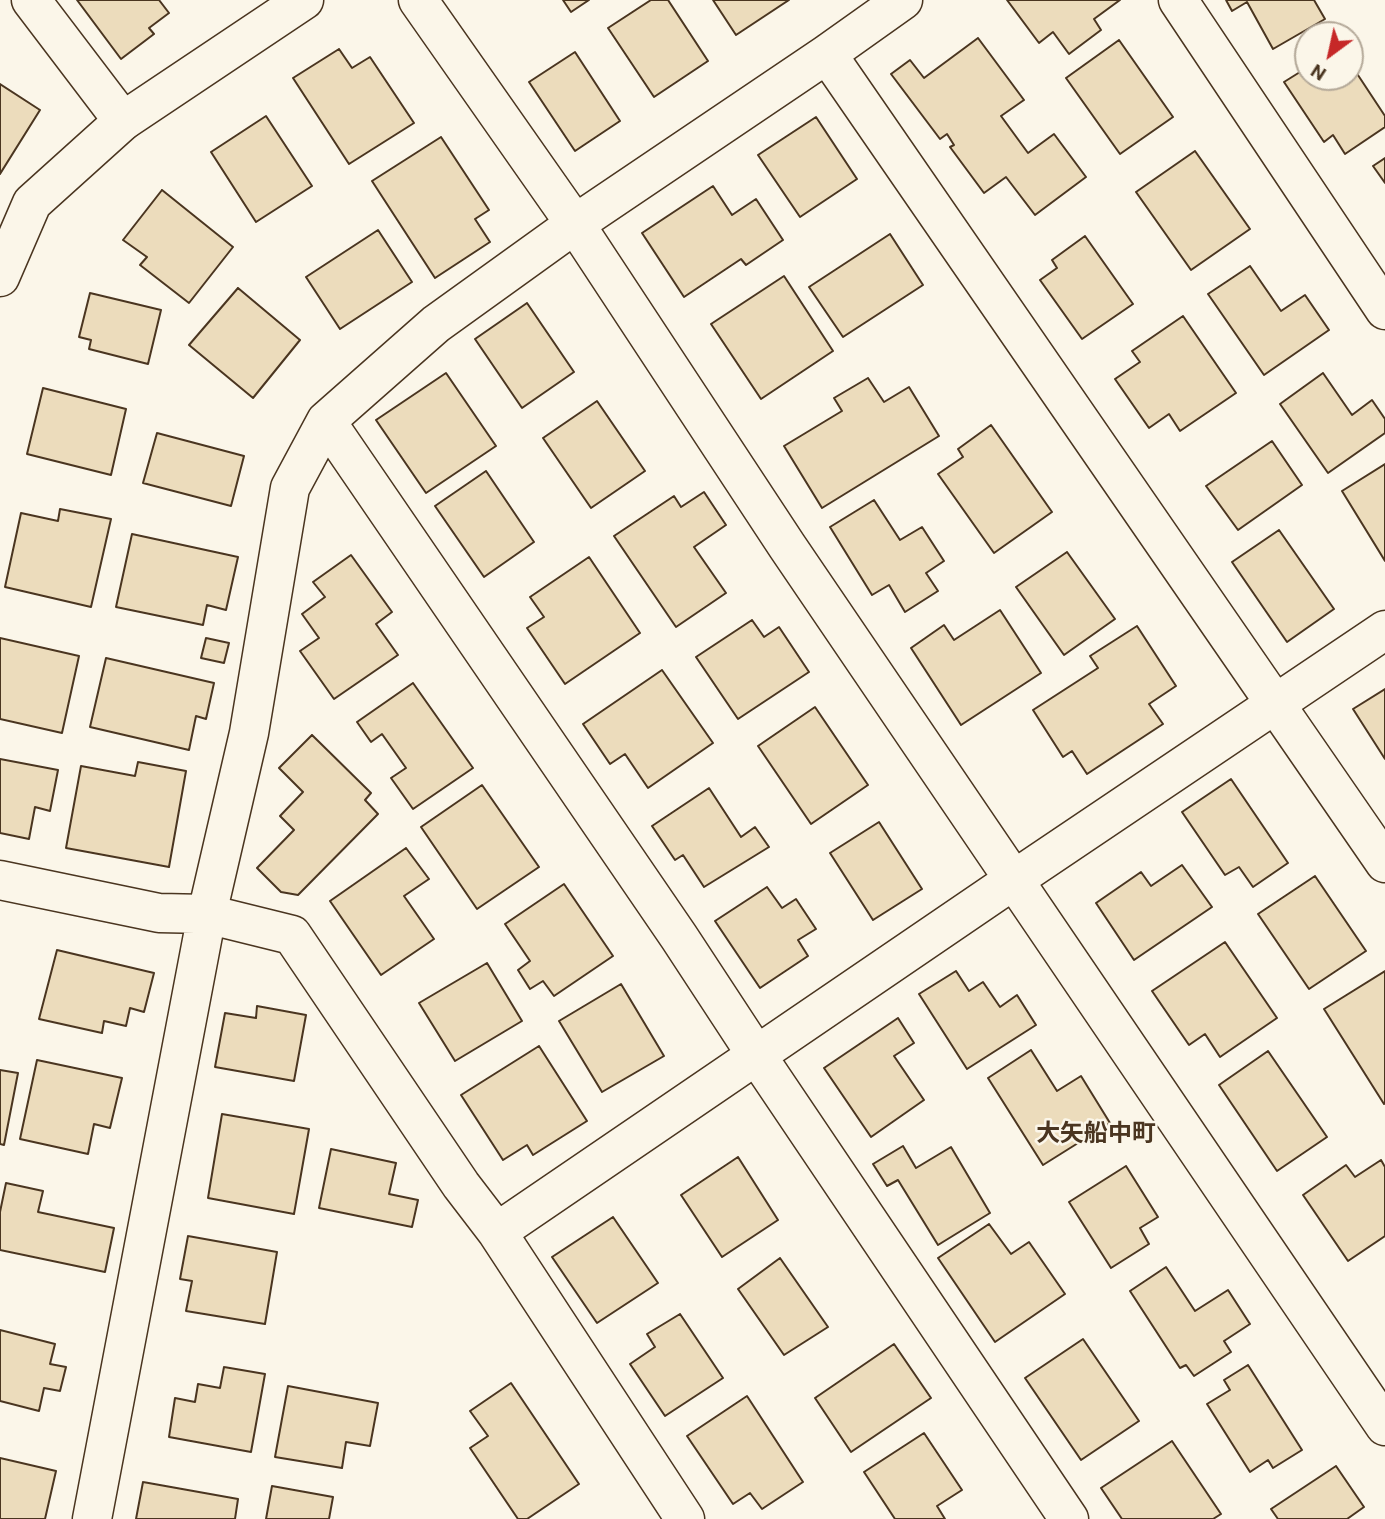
<!DOCTYPE html>
<meta charset="utf-8">
<style>
body{margin:0}
#map{position:relative;width:1385px;height:1519px;overflow:hidden;background:#fbf6e9;font-family:Roboto,sans-serif}
canvas{display:block}
.north{position:absolute;left:1294px;top:21px;width:70px;height:70px;box-sizing:border-box;background:#fbf6e9;border:2px solid #b4a999;border-radius:50%;rotate:213deg;font-size:19px;font-weight:700;line-height:28px;text-align:center;color:#4a3520}
.north::after{content:'';display:block;margin:auto;width:24px;height:32px;background:#c62828;clip-path:polygon(50% 0,100% 100%,50% 72%,0 100%)}
</style>
<div id="map">
<canvas width="1385" height="1519"></canvas>
<div class="north">N</div>
</div>
<script>
const context = document.querySelector('canvas').getContext('2d');
context.lineJoin = 'round';
function fill(path, color) { context.fillStyle = color; context.fill(path, 'evenodd'); }
const poly = rows => new Path2D(rows.map(r => 'M' + r).join(''));
function trace(path, color, width, dash) { context.strokeStyle = color; context.lineWidth = width; context.lineCap = dash ? 'butt' : 'round'; context.setLineDash(dash || []); context.stroke(path); }
function label(font, color, halo, rows, align = 'center') {
  context.font = font + ' Roboto,"Noto Sans JP",sans-serif'; context.lineWidth = 5; context.setLineDash([]); context.textBaseline = 'middle'; context.strokeStyle = halo; context.fillStyle = color; for (const [text, x, y, turn = 0] of rows) {
    context.save(); context.translate(x, y); context.rotate((+turn || 0) * Math.PI / 180); context.textAlign = isNaN(turn) ? turn : align; if (halo) context.strokeText(text, 0, 0); context.fillText(text, 0, 0); context.restore();
  }
}
const building = poly([
 [77,0,159,0,169,13,149,28,154,34,121,59,77,0],
 [563,0,589,0,571,12,563,0],
 [651,0,668,0,708,61,654,97,608,28,651,0],
 [713,0,789,0,736,35,713,0],
 [1007,0,1120,0,1094,19,1101,30,1069,54,1053,32,1039,43,1007,0],
 [1226,0,1314,0,1325,19,1273,49,1247,2,1232,11,1226,0],
 [978,38,1024,100,1001,116,1028,153,1054,134,1086,177,1035,215,1006,177,984,193,950,147,954,145,947,134,940,139,891,74,910,60,924,78,978,38],
 [1119,40,1173,117,1120,154,1066,78,1119,40],
 [339,49,352,68,370,57,414,123,349,164,293,78,339,49],
 [575,52,620,121,575,151,529,82,575,52],
 [1350,63,1385,116,1385,127,1345,154,1333,135,1324,142,1284,82,1308,67,1308,77,1350,77,1350,63],
 [0,84,40,110,0,174,0,84],
 [266,116,312,186,256,222,211,152,266,116],
 [816,117,857,179,800,217,758,155,816,117],
 [441,137,489,210,475,219,490,242,435,278,372,181,441,137],
 [1195,151,1250,229,1191,270,1136,192,1195,151],
 [1385,158,1385,183,1373,166,1385,158],
 [713,186,732,215,756,199,783,240,746,265,741,259,684,297,642,233,713,186],
 [162,190,233,247,189,303,140,265,147,257,123,240,162,190],
 [378,230,412,282,340,329,306,277,378,230],
 [890,234,923,285,843,337,809,287,890,234],
 [1085,236,1133,304,1082,339,1040,280,1057,268,1052,260,1085,236],
 [1250,266,1281,311,1305,295,1329,330,1264,375,1208,294,1250,266],
 [784,276,833,351,761,399,711,324,784,276],
 [238,288,300,340,253,398,189,345,238,288],
 [90,293,161,310,148,364,89,349,91,340,79,337,90,293],
 [527,303,574,372,522,408,475,339,527,303],
 [1183,316,1236,393,1180,431,1169,414,1149,428,1115,379,1140,362,1132,351,1183,316],
 [446,373,496,446,426,493,376,420,446,373],
 [1323,373,1352,415,1372,400,1385,419,1385,433,1328,473,1280,404,1323,373],
 [868,378,884,402,909,387,939,436,822,508,784,446,842,411,834,398,868,378],
 [43,388,126,409,111,475,27,454,43,388],
 [597,401,645,471,591,508,543,438,597,401],
 [991,425,1052,512,994,553,938,474,963,457,958,449,991,425],
 [157,433,244,456,231,506,143,483,157,433],
 [1272,441,1302,485,1238,530,1206,486,1272,441],
 [1385,464,1385,561,1342,491,1385,464],
 [486,471,534,542,484,577,435,506,486,471],
 [704,492,726,525,694,547,726,593,676,627,614,536,674,496,681,507,704,492],
 [874,500,900,540,922,527,944,561,926,573,938,591,905,612,889,585,872,595,830,527,874,500],
 [60,509,111,519,91,607,5,587,21,513,58,521,60,509],
 [1279,530,1334,609,1287,642,1232,562,1279,530],
 [132,534,238,557,226,610,207,605,203,625,116,607,132,534],
 [1067,552,1115,619,1064,655,1016,587,1067,552],
 [351,555,392,612,376,624,398,655,334,699,300,651,319,638,302,614,325,597,313,582,351,555],
 [589,557,640,633,565,684,527,628,544,617,530,597,589,557],
 [1000,610,1041,673,961,725,911,648,944,625,954,640,1000,610],
 [752,620,764,637,779,627,809,672,738,719,696,657,752,620],
 [1137,626,1176,686,1149,704,1163,724,1087,774,1072,751,1063,757,1033,710,1098,668,1090,656,1137,626],
 [0,638,79,656,62,733,0,719,0,638],
 [206,638,229,643,224,663,201,658,206,638],
 [106,658,214,683,206,719,196,716,189,750,90,727,106,658],
 [662,670,713,743,648,788,625,754,610,764,583,724,662,670],
 [413,683,473,768,413,809,391,778,406,768,382,734,371,742,357,722,413,683],
 [1385,689,1385,759,1353,709,1385,689],
 [815,707,868,785,811,824,758,746,815,707],
 [312,735,371,793,365,800,378,814,298,895,281,892,257,868,294,830,280,816,303,792,279,768,312,735],
 [0,759,58,770,50,811,35,807,29,839,0,833,0,759],
 [138,762,186,771,169,867,66,848,81,766,135,776,138,762],
 [1231,779,1288,863,1253,887,1239,867,1225,875,1182,812,1231,779],
 [482,785,539,867,477,909,421,827,482,785],
 [709,788,741,837,755,827,769,847,704,887,683,855,675,860,652,826,709,788],
 [879,822,922,889,873,920,830,853,879,822],
 [406,848,429,879,404,896,434,939,381,975,330,901,406,848],
 [1182,865,1212,907,1134,960,1096,903,1141,872,1151,886,1182,865],
 [1315,876,1366,951,1309,989,1258,914,1315,876],
 [564,884,613,956,554,996,543,981,530,989,518,970,530,961,505,924,564,884],
 [767,887,782,908,796,899,816,929,798,940,808,956,760,988,715,921,767,887],
 [1225,942,1277,1018,1220,1057,1205,1034,1189,1045,1152,991,1225,942],
 [57,950,154,973,144,1012,130,1008,126,1026,104,1021,102,1033,39,1019,57,950],
 [487,963,522,1021,455,1061,419,1003,487,963],
 [956,971,969,991,983,982,1000,1007,1017,995,1036,1025,967,1069,919,994,956,971],
 [1385,971,1385,1103,1384,1104,1324,1009,1385,971],
 [621,984,664,1056,602,1092,559,1021,621,984],
 [257,1006,306,1015,294,1081,215,1067,225,1013,256,1018,257,1006],
 [898,1018,914,1043,894,1056,924,1100,871,1137,824,1068,898,1018],
 [539,1046,587,1121,533,1155,527,1145,503,1160,461,1095,539,1046],
 [1031,1050,1057,1091,1081,1076,1110,1123,1043,1165,988,1078,1031,1050],
 [1268,1051,1327,1137,1277,1171,1219,1085,1268,1051],
 [37,1060,122,1078,110,1128,94,1124,88,1154,20,1139,37,1060],
 [0,1070,18,1073,4,1145,0,1144,0,1070],
 [222,1114,309,1129,294,1214,208,1198,222,1114],
 [903,1146,916,1168,951,1147,990,1213,938,1245,898,1180,887,1186,873,1164,903,1146],
 [331,1149,396,1163,389,1194,418,1200,412,1227,319,1208,331,1149],
 [738,1157,778,1220,722,1257,681,1195,738,1157],
 [1381,1160,1385,1167,1385,1236,1348,1261,1303,1195,1346,1165,1355,1177,1381,1160],
 [1126,1166,1158,1217,1140,1228,1149,1244,1111,1268,1069,1202,1126,1166],
 [6,1183,43,1191,38,1212,114,1228,105,1272,0,1250,0,1212,6,1183],
 [613,1217,658,1283,597,1323,552,1257,613,1217],
 [989,1224,1011,1254,1029,1242,1065,1294,995,1342,938,1258,989,1224],
 [188,1236,277,1252,265,1324,186,1311,192,1281,180,1279,188,1236],
 [780,1258,828,1327,784,1355,738,1289,780,1258],
 [1166,1267,1195,1311,1228,1290,1250,1324,1224,1341,1231,1352,1194,1376,1186,1365,1180,1368,1130,1291,1166,1267],
 [680,1314,723,1378,665,1416,630,1364,655,1347,647,1334,680,1314],
 [0,1330,55,1344,50,1364,66,1367,60,1391,44,1388,39,1411,0,1401,0,1330],
 [1083,1339,1139,1421,1081,1460,1025,1378,1083,1339],
 [894,1344,931,1398,851,1452,815,1398,894,1344],
 [1248,1365,1302,1450,1273,1468,1268,1460,1250,1472,1207,1404,1230,1390,1224,1380,1248,1365],
 [224,1367,265,1374,251,1452,169,1437,175,1398,195,1402,198,1384,220,1388,224,1367],
 [511,1383,579,1484,527,1519,518,1519,470,1448,488,1436,470,1411,511,1383],
 [288,1386,378,1403,370,1446,346,1442,342,1468,275,1457,288,1386],
 [747,1396,803,1482,762,1509,750,1493,733,1504,687,1436,747,1396],
 [924,1433,962,1490,937,1506,945,1519,895,1519,864,1472,924,1433],
 [1172,1441,1221,1514,1213,1519,1122,1519,1101,1488,1172,1441],
 [0,1458,56,1471,45,1519,0,1519,0,1458],
 [1336,1466,1364,1507,1347,1519,1278,1519,1271,1509,1336,1466],
 [143,1482,238,1499,235,1519,136,1519,143,1482],
 [272,1486,333,1497,329,1519,266,1519,272,1486]
]);
fill(building, '#ecdcbc');
trace(building, '#4a3520', 2);
const street = poly([
 [31,0,123,121],
 [418,0,575,224,787,546,1385,1426],
 [1178,0,1385,310],
 [827,54,1385,863],
 [326,421,679,937,757,1056,1069,1519],
 [0,880,159,913,207,914,292,935,461,1185,497,1232,685,1519],
 [497,1232,1015,879,1385,630],
 [92,1519,207,914,249,733,290,488,326,421,436,324,575,224,827,54,903,0]
]);
const secondary = poly([
 [0,277,32,203,123,121,304,0]
]);
trace(street, '#4a3520', 41);
trace(secondary, '#4a3520', 41);
trace(street, '#fbf6e9', 38);
trace(secondary, '#fbf6e9', 38);
label('bold 24px', '#4a3520', '#fbf6e9', [
 ["大矢船中町",1096,1135]
]);
</script>
